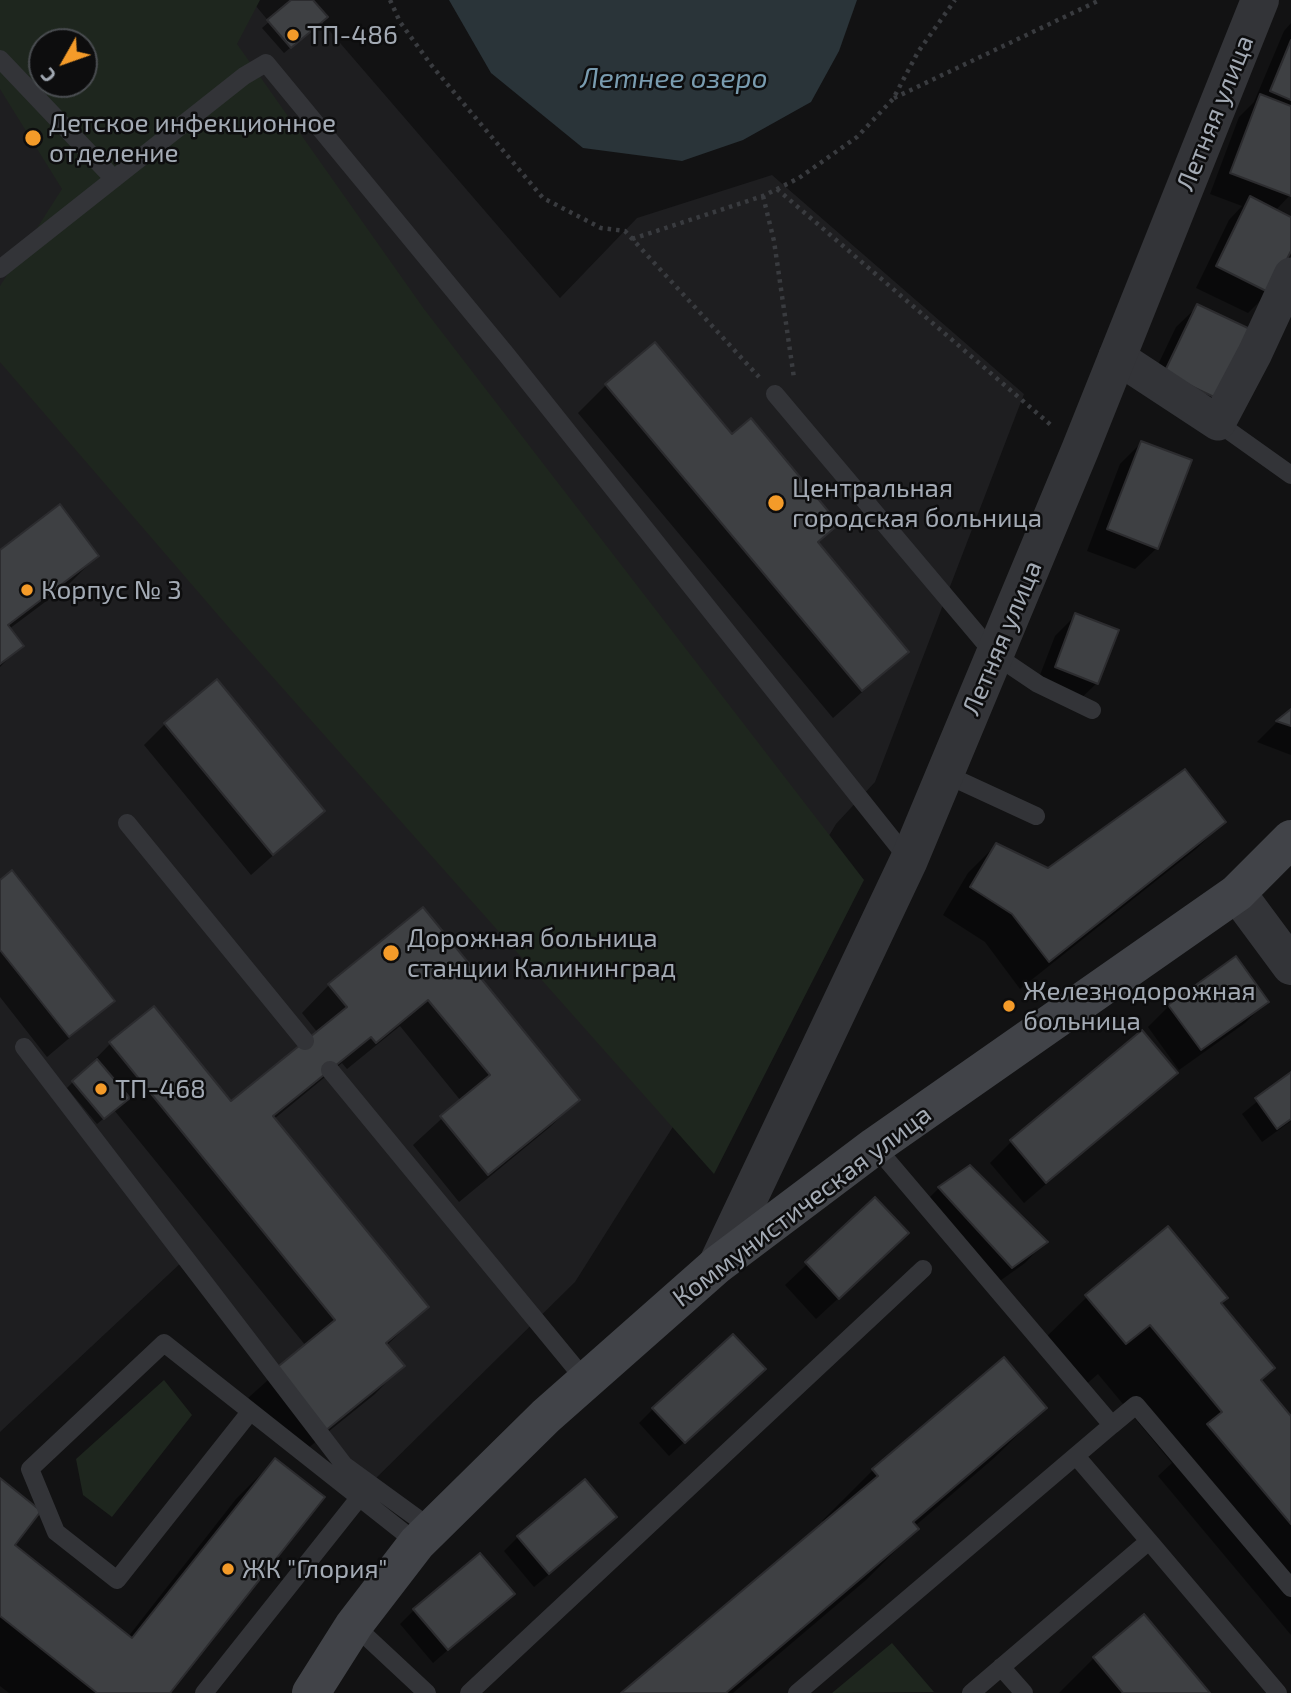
<!DOCTYPE html>
<meta charset="utf-8">
<style>
body{margin:0}
#map{position:relative;width:1291px;height:1693px;overflow:hidden;background:#121213;font-family:"Exo 2",sans-serif}
canvas{display:block}
.north{position:absolute;left:28px;top:28px;width:70px;height:70px;box-sizing:border-box;background:#0d0d0e;border:2px solid #494c50;border-radius:50%;rotate:230deg;font-size:19px;font-weight:700;line-height:28px;text-align:center;color:#a3aab4}
.north::after{content:'';display:block;margin:auto;width:24px;height:32px;background:#f49b29;clip-path:polygon(50% 0,100% 100%,50% 72%,0 100%)}
</style>
<div id="map">
<canvas width="1291" height="1693"></canvas>
<div class="north">С</div>
</div>
<script>
const context = document.querySelector('canvas').getContext('2d');
context.lineJoin = 'round';
function fill(path, color) { context.fillStyle = color; context.fill(path, 'evenodd'); }
const poly = rows => new Path2D(rows.map(r => 'M' + r).join(''));
function trace(path, color, width, dash) { context.strokeStyle = color; context.lineWidth = width; context.lineCap = dash ? 'butt' : 'round'; context.setLineDash(dash || []); context.stroke(path); }
function label(font, color, halo, rows, align = 'center') {
  context.font = font + ' "Exo 2",sans-serif'; context.lineWidth = 5; context.setLineDash([]); context.textBaseline = 'middle'; context.strokeStyle = halo; context.fillStyle = color; for (const [text, x, y, turn = 0] of rows) {
    context.save(); context.translate(x, y); context.rotate((+turn || 0) * Math.PI / 180); context.textAlign = isNaN(turn) ? turn : align; if (halo) context.strokeText(text, 0, 0); context.fillText(text, 0, 0); context.restore();
  }
}
fill(poly([
 [0,0,251,0,291,48,322,22,560,298,637,218,772,175,1024,394,875,782,836,824,815,859,830,878,575,1282,370,1484,183,1261,0,1432],
 [42,42,84,42,84,84,42,84],
 [97,1060,104,1119,72,1081]
]), '#1e1e20');
fill(poly([
 [0,0,260,0,237,44,424,309,864,880,714,1174,231,630,0,362,0,286,62,189,0,89],
 [42,42,84,42,84,84,42,84],
 [164,1380,192,1415,112,1517,83,1495,76,1459],
 [892,1643,934,1692,832,1693]
]), '#1e261e');
fill(poly([
 [449,0,857,0,839,51,811,102,743,140,682,161,583,148,491,73]
]), '#2a3439');
fill(poly([
 [294,0,311,0,319,24,284,53,262,28],
 [1291,23,1291,194,1275,211,1291,219,1291,247,1269,292,1248,313,1196,288,1229,220,1242,206,1210,194,1239,117,1254,102,1284,31],
 [1198,306,1215,397,1193,419,1144,394,1176,327],
 [606,385,731,436,837,524,817,543,907,652,833,718,578,413],
 [1141,443,1157,548,1135,569,1087,551,1120,464],
 [0,552,97,556,69,584,9,629,21,645,0,667],
 [1076,615,1097,683,1075,704,1035,688,1055,636],
 [1291,711,1291,755,1257,742,1277,722],
 [165,724,323,811,251,875,144,745],
 [1224,822,1196,849,1020,989,985,942,943,915,968,873,996,845,1048,870],
 [0,882,113,1001,47,1057,0,997],
 [423,909,578,1100,550,1127,459,1202,413,1145,461,1101,400,1026,347,1069,342,1063,274,1119,427,1307,386,1346,402,1366,375,1394,297,1457,248,1398,306,1346,114,1110,97,1124,67,1088,110,1044,154,1008,231,1104,318,1033,302,1013,329,985],
 [1267,1001,1245,1023,1179,1070,1148,1027,1169,1006],
 [1175,1073,1024,1203,990,1163,1011,1142],
 [1291,1074,1291,1121,1262,1142,1242,1114],
 [939,1188,1045,1242,1025,1263,990,1288,918,1209],
 [875,1200,885,1255,816,1319,785,1285],
 [1087,1297,1220,1303,1259,1381,1291,1419,1291,1635,1158,1476,1172,1463,1098,1374,1075,1394,1036,1347],
 [1004,1359,1045,1408,994,1458,915,1526,917,1529,866,1580,733,1693,624,1693,824,1523,822,1521,873,1470],
 [749,1383,669,1456,639,1423,653,1409],
 [275,1460,168,1693,9,1693,0,1686,0,1480,12,1546,128,1637,236,1499],
 [600,1531,534,1587,504,1551,518,1537],
 [512,1594,433,1663,400,1624,414,1610],
 [1094,1658,1208,1693,1059,1693]
]), '#0007');
const building = poly([
 [291,0,313,0,328,17,291,48,267,20,291,0],
 [1291,40,1291,100,1270,91,1291,40],
 [1260,94,1291,106,1291,196,1230,173,1260,94],
 [1250,196,1291,217,1291,251,1270,293,1216,266,1250,196],
 [1197,304,1250,329,1216,398,1164,373,1197,304],
 [655,342,732,434,751,418,839,524,818,542,909,652,862,691,605,384,655,342],
 [1141,441,1192,460,1158,549,1107,529,1141,441],
 [60,504,99,556,8,625,24,646,0,664,0,550,60,504],
 [1075,613,1119,630,1098,684,1055,667,1075,613],
 [217,679,325,811,273,855,164,723,217,679],
 [1291,709,1291,726,1276,721,1291,709],
 [1185,769,1226,822,1049,962,1012,914,970,887,996,843,1048,868,1185,769],
 [12,870,115,1001,69,1037,0,950,0,880,12,870],
 [423,907,580,1100,488,1175,440,1116,490,1075,428,1000,376,1043,371,1037,273,1116,429,1307,386,1343,405,1366,325,1431,275,1369,335,1320,109,1042,154,1006,231,1101,347,1007,328,984,423,907],
 [1236,956,1269,1002,1201,1050,1168,1005,1236,956],
 [1142,1030,1178,1073,1046,1183,1010,1140,1142,1030],
 [97,1059,130,1098,104,1119,72,1081,97,1059],
 [1291,1072,1291,1119,1277,1129,1255,1098,1291,1072],
 [970,1165,1048,1242,1012,1268,938,1187,970,1165],
 [875,1197,909,1233,839,1299,805,1262,875,1197],
 [1168,1226,1228,1298,1221,1303,1275,1368,1261,1380,1291,1416,1291,1524,1207,1424,1222,1412,1150,1325,1126,1344,1085,1295,1168,1226],
 [733,1334,766,1369,685,1443,652,1408,733,1334],
 [1004,1357,1047,1408,913,1522,919,1529,726,1693,621,1693,878,1476,872,1469,1004,1357],
 [275,1458,325,1497,170,1693,97,1693,0,1616,0,1478,41,1511,15,1545,132,1638,275,1458],
 [585,1479,617,1517,549,1574,517,1536,585,1479],
 [480,1553,515,1594,448,1650,413,1609,480,1553],
 [1144,1614,1210,1693,1123,1693,1093,1657,1144,1614]
]);
fill(building, '#3e4043');
trace(building, '#2c2c2f', 2);
trace(poly([
 [390,0,400,22,432,66,543,198,601,228,625,231,759,377],
 [894,98,1100,0],
 [777,189,1052,426],
 [763,196,774,241,794,378],
 [632,239,763,196,799,178,857,137,893,99,918,52,955,0]
]), '#393b3f', 4.5, [3.5, 5]);
trace(poly([
 [0,59,114,179],
 [0,269,244,76,266,63,506,354,909,860],
 [775,394,995,655,1038,684,1092,710],
 [1218,423,1291,475],
 [945,774,1036,816],
 [127,823,305,1041],
 [24,1047,344,1465,432,1529],
 [330,1070,586,1381],
 [250,1412,117,1580,56,1532,30,1469,164,1343,417,1543],
 [1112,1425,1136,1405,1291,1588],
 [1076,1456,1149,1541],
 [354,1625,427,1693],
 [1001,1667,1024,1693],
 [204,1693,359,1498],
 [469,1693,923,1269],
 [797,1693,1112,1425,875,1146],
 [971,1693,1149,1541,1278,1693]
]), '#333438', 18);
trace(poly([
 [1116,356,1218,423,1255,353,1291,275]
]), '#333438', 35);
trace(poly([
 [1237,893,1291,966],
 [717,1265,909,860,1080,450,1260,0]
]), '#333438', 38);
trace(poly([
 [311,1693,354,1625,417,1543,546,1416,717,1265,875,1146,1237,893,1291,839]
]), '#414348', 38);
for (const [x, y, r, color] of [
 [293,35,7,"#f49b29"],
 [33,138,9,"#f49b29"],
 [776,503,9,"#f49b29"],
 [27,590,7,"#f49b29"],
 [391,953,9,"#f49b29"],
 [1009,1006,7,"#f49b29"],
 [101,1089,7,"#f49b29"],
 [228,1569,7,"#f49b29"]
]) { const dot = new Path2D(); dot.arc(x, y, r, 0, 2 * Math.PI); context.fillStyle = color; context.fill(dot); trace(dot, '#0d0d0e', 2.5); }
label('26px', '#a3aab4', '#0d0d0e', [
 ["ТП-486",307,35],
 ["Детское инфекционное",49,123],
 ["отделение",49,153],
 ["Центральная",792,488],
 ["городская больница",792,518],
 ["Корпус № 3",41,590],
 ["Дорожная больница",407,938],
 ["станции Калининград",407,968],
 ["Железнодорожная",1023,991],
 ["больница",1023,1021],
 ["ТП-468",115,1089],
 ["ЖК \"Глория\"",242,1569]
], 'left');
label('26px', '#a3aab4', '#0d0d0e', [
 ["Летняя улица",1215,113,-68],
 ["Летняя улица",1002,638,-67],
 ["Коммунистическая улица",802,1206,-37]
]);
label('italic 28px', '#799cb0', '#0d0d0e', [
 ["Летнее озеро",674,79]
]);
</script>
